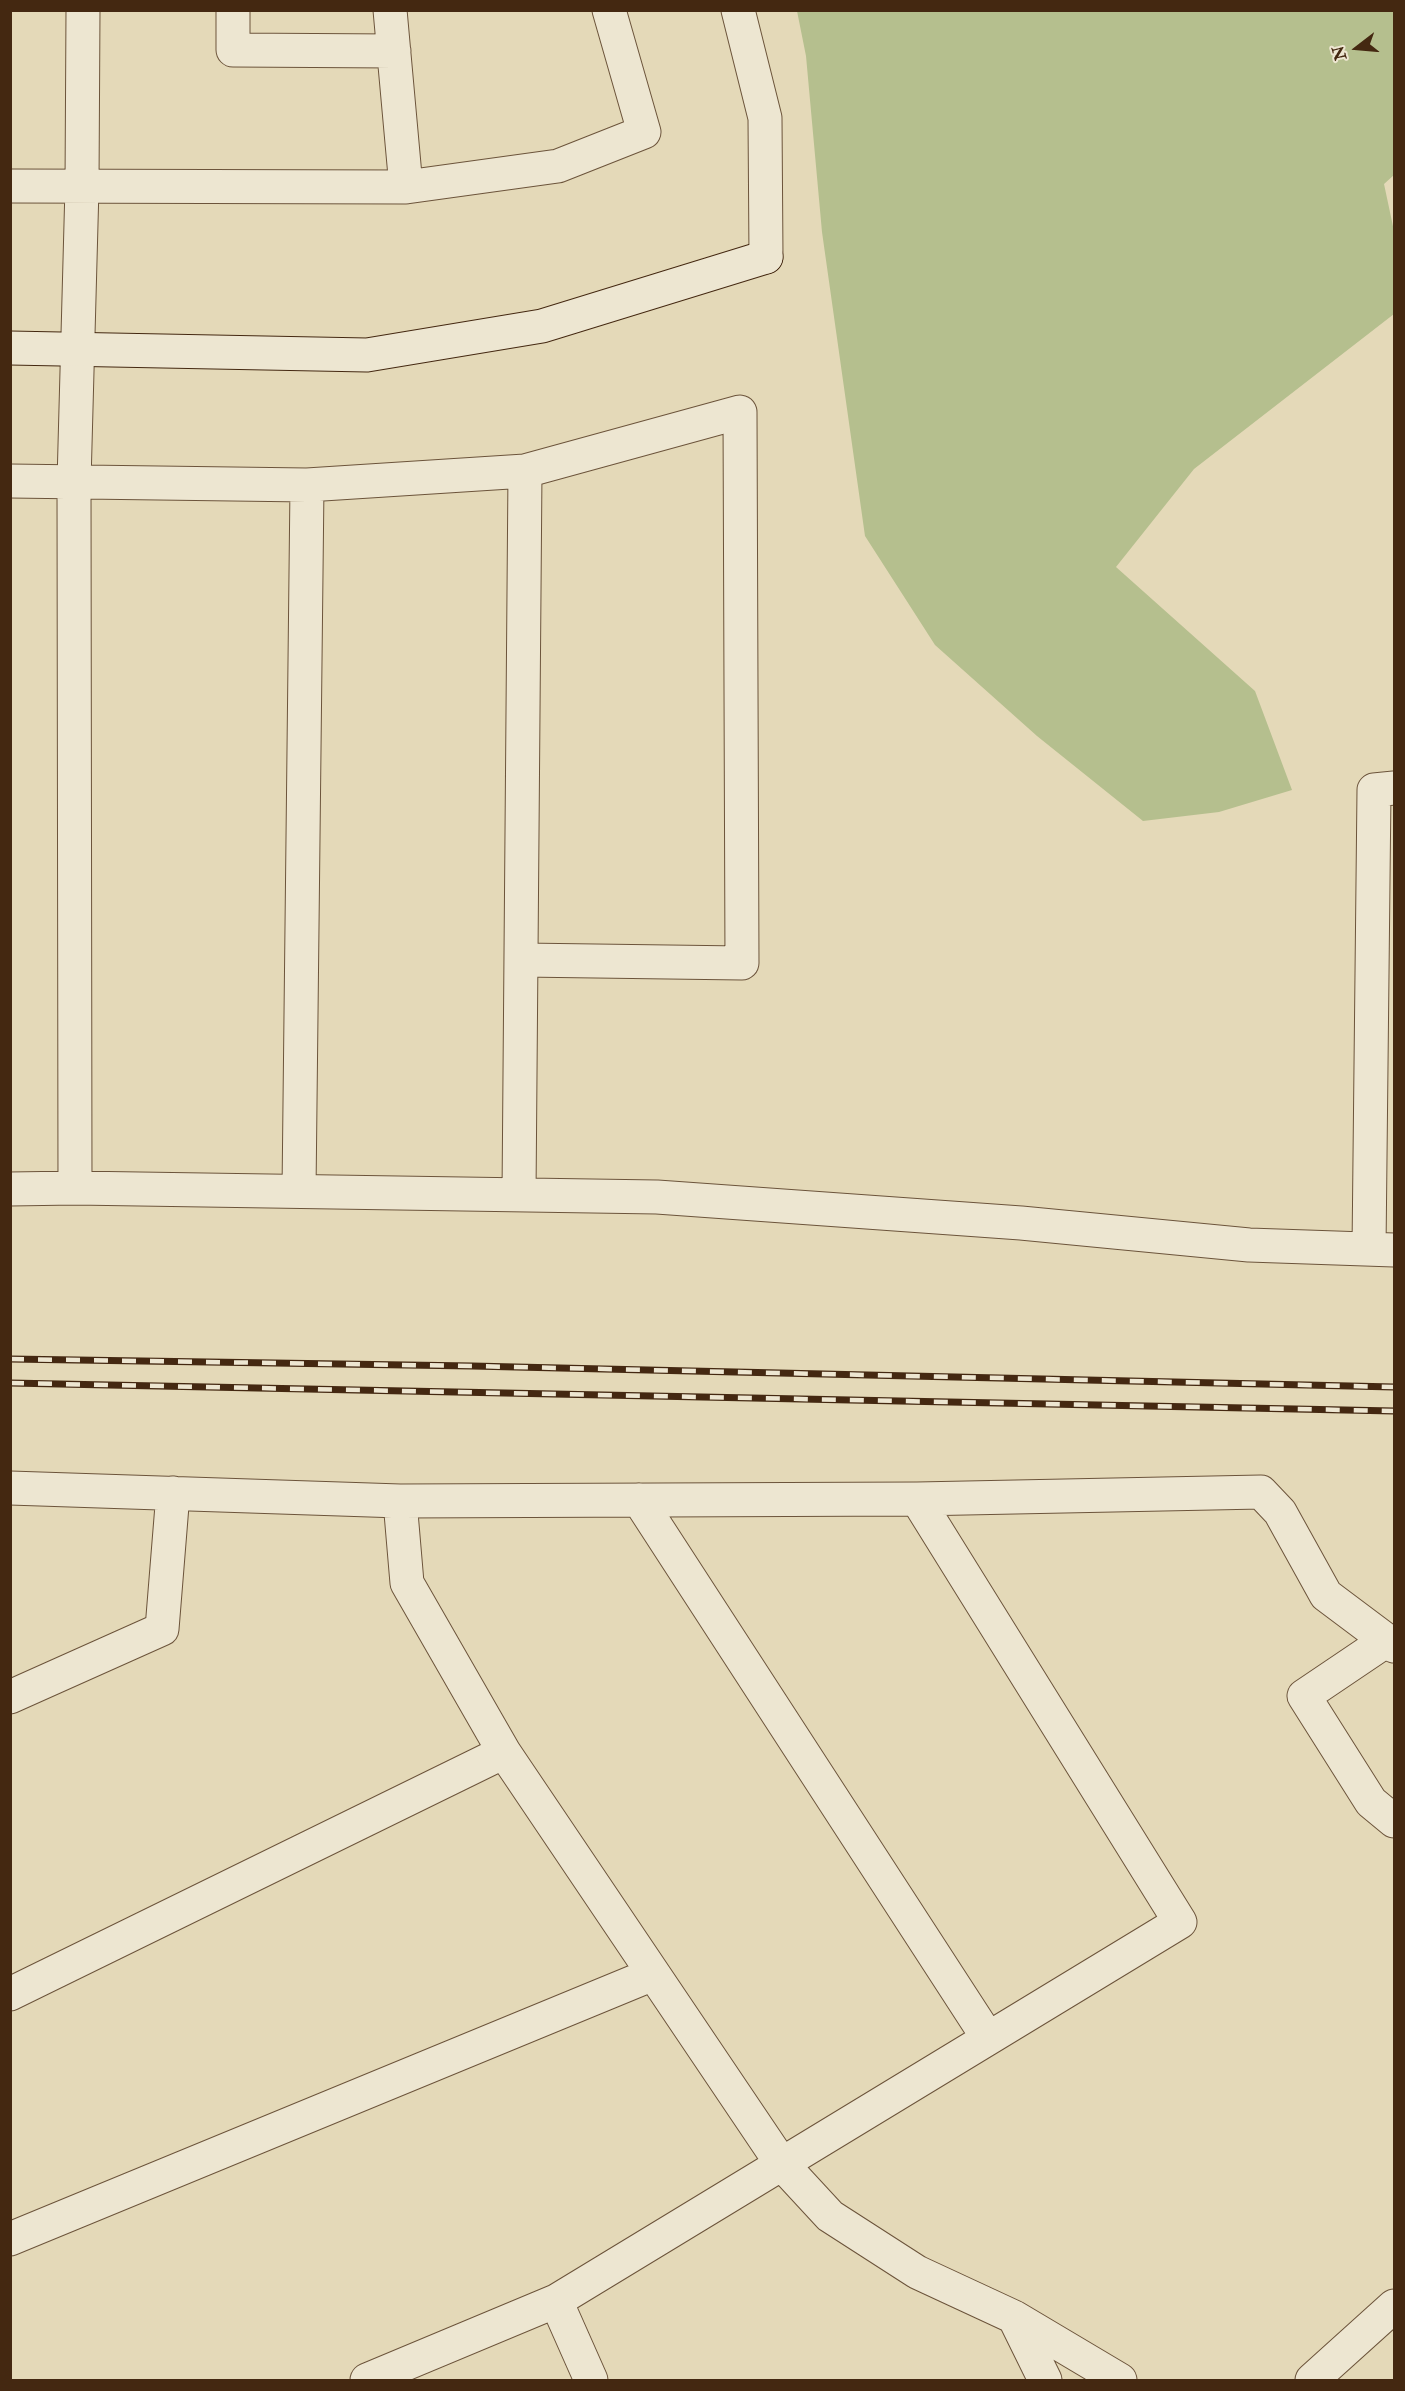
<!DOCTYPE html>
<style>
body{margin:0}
#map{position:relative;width:1405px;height:2391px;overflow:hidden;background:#e4d9b8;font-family:"IM FELL Double Pica",serif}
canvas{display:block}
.frame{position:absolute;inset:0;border:12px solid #442811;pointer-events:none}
.north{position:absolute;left:1327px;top:18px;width:60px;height:60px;-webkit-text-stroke:4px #ede6d1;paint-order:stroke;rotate:254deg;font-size:16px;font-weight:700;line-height:24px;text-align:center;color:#442811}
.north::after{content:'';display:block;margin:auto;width:21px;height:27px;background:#442811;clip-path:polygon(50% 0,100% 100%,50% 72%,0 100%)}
</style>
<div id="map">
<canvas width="1405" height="2391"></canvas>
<div class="frame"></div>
<div class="north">N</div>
</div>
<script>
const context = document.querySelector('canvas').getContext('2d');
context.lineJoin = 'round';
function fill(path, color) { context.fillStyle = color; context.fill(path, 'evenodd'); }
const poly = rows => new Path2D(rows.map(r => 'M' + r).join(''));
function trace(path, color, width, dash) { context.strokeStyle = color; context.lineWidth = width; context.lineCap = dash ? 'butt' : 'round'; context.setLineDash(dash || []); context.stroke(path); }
fill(poly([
 [797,11,1394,11,1394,175,1384,184,1394,231,1394,314,1194,469,1116,567,1255,691,1292,790,1219,812,1143,821,1037,736,935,645,865,536,822,232,806,56]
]), '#b5bf8e');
const street = poly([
 [233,10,233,50,394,51],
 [738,10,765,118,766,257],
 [10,186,406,187,390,10],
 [406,187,558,166,644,132,609,10],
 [10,481,307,485,525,471,740,412,742,963,522,960],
 [75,1188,74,482,82,187,83,10],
 [10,1189,75,1188,657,1197,1021,1223,1249,1245,1394,1250],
 [299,1191,307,485],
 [519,1195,525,471],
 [1369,1249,1374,790,1394,788],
 [10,1488,400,1501,917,1499,1261,1492,1280,1512,1326,1595,1394,1646],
 [639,1500,988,2038],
 [400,1501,407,1583,504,1752,781,2163,830,2216,917,2272,1014,2317,1120,2380],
 [1387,1640,1304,1696,1371,1802,1394,1821],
 [10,1697,162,1629,173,1493],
 [10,1994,504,1752],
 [10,2239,653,1974],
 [556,2301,591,2380],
 [1014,2317,1045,2380],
 [367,2380,556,2301,1180,1922,917,1499],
 [1312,2380,1394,2306]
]);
const secondary = poly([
 [10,348,367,355,542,326,766,257]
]);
trace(street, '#6c543b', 35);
trace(secondary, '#442811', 35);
trace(street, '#ede6d1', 33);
trace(secondary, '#ede6d1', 33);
const rail = poly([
 [10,1359,472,1366,1394,1387],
 [10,1383,1394,1411]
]);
trace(rail, '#442811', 7);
trace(rail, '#ede6d1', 4.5, [14]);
</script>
